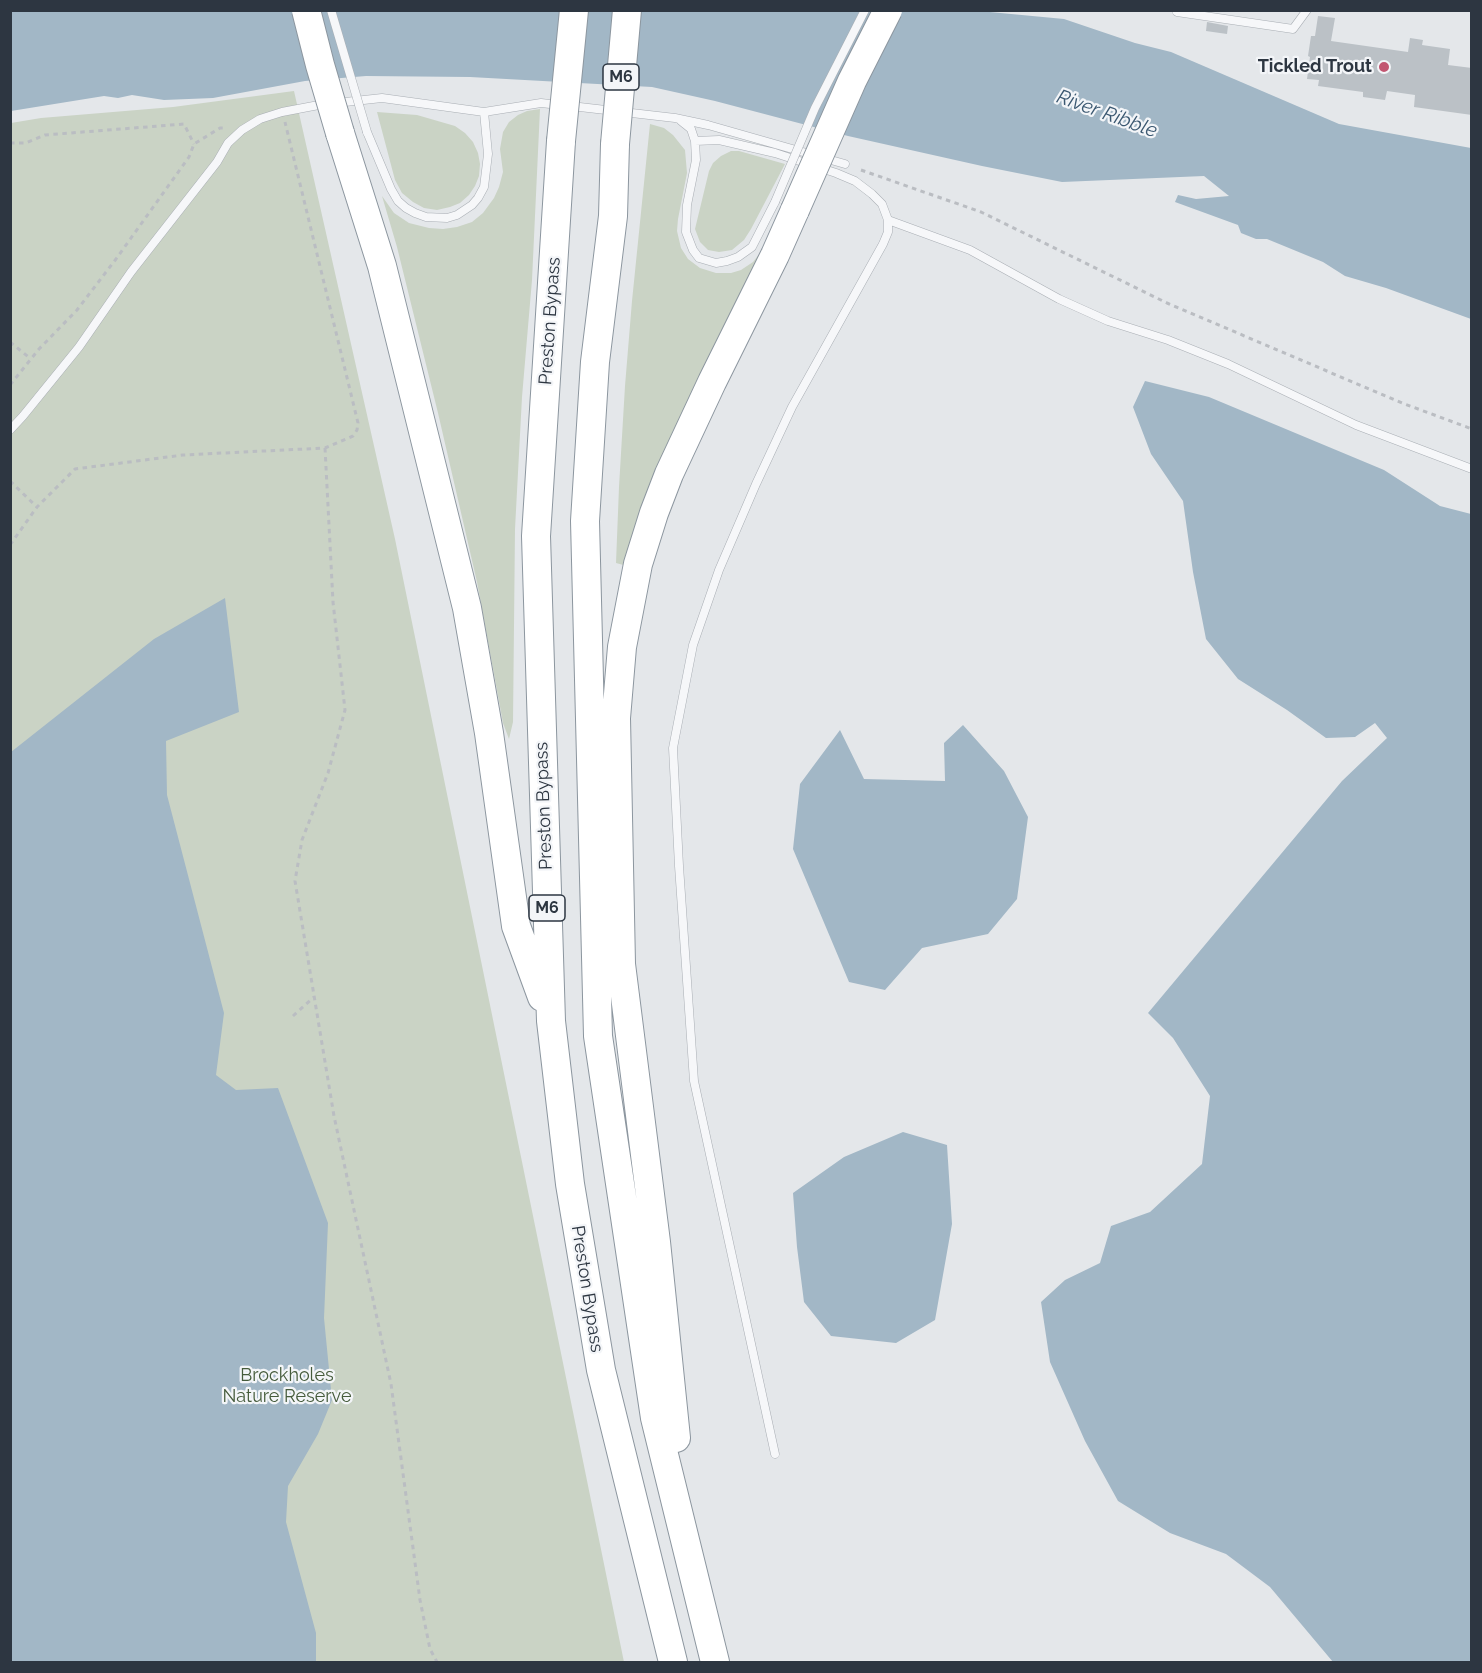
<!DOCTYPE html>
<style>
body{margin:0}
#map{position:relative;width:1482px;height:1673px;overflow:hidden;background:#e4e7ea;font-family:Raleway,sans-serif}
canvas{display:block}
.frame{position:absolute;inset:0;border:12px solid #2d3641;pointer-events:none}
</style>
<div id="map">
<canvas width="1482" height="1673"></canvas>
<div class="frame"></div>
</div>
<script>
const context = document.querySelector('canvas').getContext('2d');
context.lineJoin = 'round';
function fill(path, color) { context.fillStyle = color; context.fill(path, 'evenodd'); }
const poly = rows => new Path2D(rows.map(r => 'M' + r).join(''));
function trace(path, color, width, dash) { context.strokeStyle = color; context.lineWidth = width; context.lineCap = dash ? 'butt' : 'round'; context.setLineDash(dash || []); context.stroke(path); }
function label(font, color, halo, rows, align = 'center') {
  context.font = font + ' Raleway,sans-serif'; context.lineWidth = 4.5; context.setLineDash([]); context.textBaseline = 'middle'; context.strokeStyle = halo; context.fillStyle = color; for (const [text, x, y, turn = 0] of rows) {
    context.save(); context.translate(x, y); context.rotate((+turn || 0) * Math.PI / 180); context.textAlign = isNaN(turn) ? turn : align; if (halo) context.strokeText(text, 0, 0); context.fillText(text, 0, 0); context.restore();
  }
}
fill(poly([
 [294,91,395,539,624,1662,11,1662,11,123,41,118,173,107],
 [540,109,532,280,522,397,515,529,513,722,509,739,503,723,477,582,438,413,397,247,382,196,394,213,409,223,429,228,443,229,457,227,472,222,483,213,494,198,499,187,503,172,500,149,503,132,509,122,518,115,527,111],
 [377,112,417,115,455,126,465,133,473,142,478,153,480,164,479,176,475,186,469,195,460,203,450,207,437,210,424,208,413,202,402,193,395,180],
 [650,124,664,128,673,135,685,150,687,173,678,219,677,231,681,248,688,259,700,268,716,273,731,273,741,270,753,262,764,248,627,566,616,563,619,487,625,386,632,301],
 [731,151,739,151,785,164,751,229,744,240,732,250,719,252,708,250,700,242,695,229,709,171,713,163,721,156]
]), '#cad3c5');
fill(poly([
 [989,10,990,12,1064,19,1135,43,1171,52,1339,124,1471,148,1471,319,1386,288,1345,276,1323,262,1267,239,1256,239,1241,233,1238,225,1175,202,1178,195,1196,199,1229,196,1204,176,1062,182,982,166,848,136,715,101,652,87,470,77,366,76,305,81,213,98,164,100,132,95,118,98,104,96,11,111,11,11],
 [1145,381,1209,397,1384,470,1440,506,1471,514,1471,1662,1333,1662,1270,1587,1226,1554,1170,1533,1118,1501,1085,1441,1050,1362,1041,1302,1065,1280,1100,1263,1111,1226,1150,1212,1202,1164,1210,1096,1173,1038,1148,1013,1342,781,1387,738,1375,723,1355,737,1326,738,1287,710,1238,679,1206,639,1193,572,1183,501,1151,454,1133,407],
 [225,598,239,712,166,741,167,795,224,1013,216,1075,236,1090,278,1088,328,1223,324,1318,332,1400,318,1434,288,1486,286,1522,316,1633,316,1662,11,1662,11,752,154,639],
 [963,725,1004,771,1028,817,1017,899,988,934,922,948,885,990,849,982,793,849,800,784,840,730,864,779,945,781,944,743],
 [903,1132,947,1145,952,1224,935,1320,896,1343,831,1336,804,1302,797,1247,793,1193,844,1157]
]), '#a2b7c6');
fill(poly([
 [1318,16,1335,18,1331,41,1408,52,1410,38,1423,40,1422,45,1450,49,1448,65,1472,68,1472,115,1414,107,1415,95,1387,91,1385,100,1363,97,1363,92,1318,86,1319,80,1307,79,1310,57,1308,56,1311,36,1315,36],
 [1207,22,1228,26,1227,34,1206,31]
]), '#bbc1c6');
const service = poly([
 [1178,10,1177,12,1293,29,1307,10],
 [336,103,382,98,484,112,541,103,559,105],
 [571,106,675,118,708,125,845,164],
 [681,121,691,129,695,141,696,160,687,205,686,232,693,250,699,258,716,263,727,261,738,257,752,247,775,202],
 [367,132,391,189,398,201,406,208,415,213,426,217,447,218,457,215,472,205,478,198,484,187,488,154,484,112],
 [695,141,719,140,775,153,836,173,855,181,872,194,882,204,888,220,888,232,883,244,792,407,756,484,719,570,693,645,673,748,679,866,694,1081,775,1454],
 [888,220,970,250,1059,299,1108,321,1168,340,1228,364,1356,425,1472,469],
 [10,430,23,416,79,347,131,272,217,162,228,143,242,130,260,119,282,112,324,104]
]);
const motorway = poly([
 [340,133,382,266,467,608,489,733,516,926,542,997],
 [561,141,536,536,551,1021,570,1184,601,1370,673,1662],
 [615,144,613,216,595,362,585,521,598,1036,655,1418,715,1662],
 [676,1438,656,1242,621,964,616,718,622,647,638,564,654,513,669,474,712,382,775,255,795,210]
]);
trace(service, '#a9aeb4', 9);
trace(motorway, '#8c969f', 30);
trace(poly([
 [10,143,26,143,45,135,184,124,194,144],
 [861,170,981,212,1167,303,1402,403,1472,429],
 [10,342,31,359],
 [10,385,39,349,77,310,116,259,189,157,194,144,220,128,226,128],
 [325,448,333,602,345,710,328,773,302,840,295,881,334,1116,391,1384,420,1600,430,1649,437,1662],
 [10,481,37,507],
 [10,545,37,507,75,469,183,455,325,448,353,436,357,430,358,423,285,122],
 [293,1016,314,997]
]), '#babdc2', 3, [4.5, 4.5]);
trace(service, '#f6f7f9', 8);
trace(motorway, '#fff', 28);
const serviceBridge = poly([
 [331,10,367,132],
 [775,202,815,108,865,10]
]);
const motorwayBridge = poly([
 [306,10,320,65,340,133],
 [561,141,574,10],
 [615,144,627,10],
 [795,210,852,81,888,10]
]);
trace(serviceBridge, '#a9aeb4', 9, []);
trace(motorwayBridge, '#8c969f', 30, []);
trace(serviceBridge, '#f6f7f9', 8);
trace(motorwayBridge, '#fff', 28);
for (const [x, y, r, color] of [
 [1384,67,6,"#c25671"]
]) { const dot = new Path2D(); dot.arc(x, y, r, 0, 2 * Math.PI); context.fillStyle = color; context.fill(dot); trace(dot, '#f3f5f8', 2); }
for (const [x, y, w] of [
 [621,77,36],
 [547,908,36]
]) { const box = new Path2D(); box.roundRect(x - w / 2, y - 13, w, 26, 4.5); context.fillStyle = '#f3f5f8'; context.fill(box); trace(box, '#2d3641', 1.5); }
label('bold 16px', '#2d3641', null, [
 ["M6",621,77],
 ["M6",547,908]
]);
label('bold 18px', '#2d3641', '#f3f5f8', [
 ["Tickled Trout",1372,67]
], 'right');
label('18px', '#2d3641', '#f3f5f8', [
 ["Preston Bypass",550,321,-86],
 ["Preston Bypass",544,806,-92],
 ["Preston Bypass",587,1289,81]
]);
label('18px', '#455b3b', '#f3f5f8', [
 ["Brockholes",287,1376],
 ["Nature Reserve",287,1397]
]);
label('italic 20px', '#3b5871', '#f3f5f8', [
 ["River Ribble",1107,114,20]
]);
</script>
